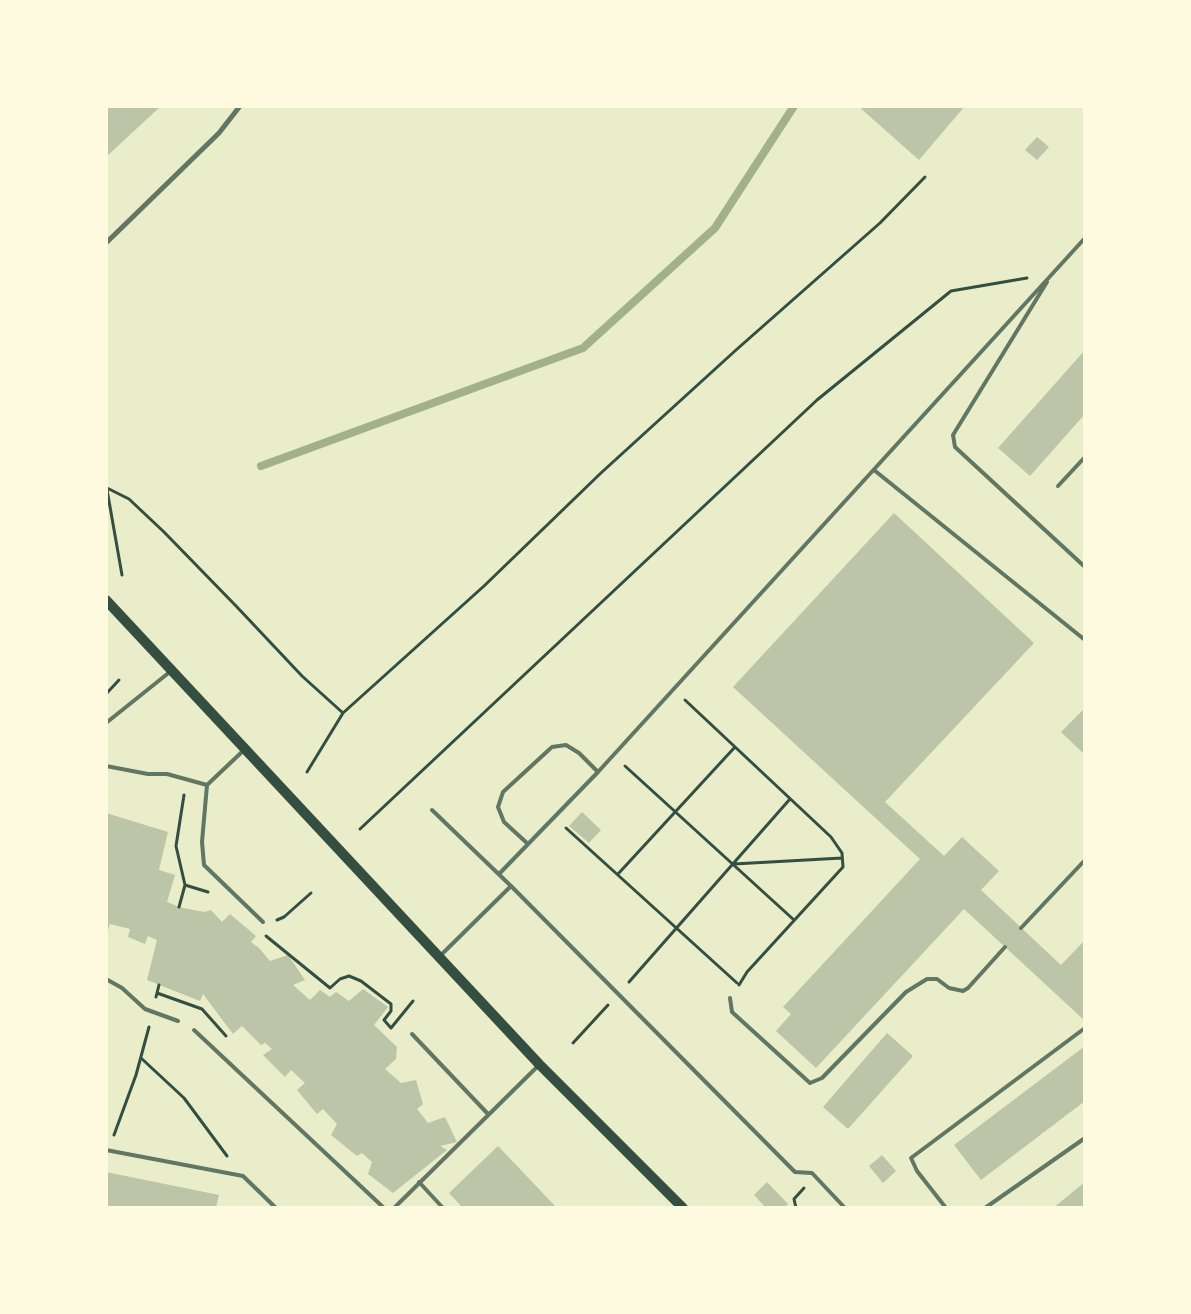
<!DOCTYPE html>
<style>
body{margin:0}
#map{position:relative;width:1191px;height:1314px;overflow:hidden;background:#e9edc9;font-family:"DejaVu Sans",sans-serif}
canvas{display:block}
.frame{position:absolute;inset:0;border:108px solid #fefae0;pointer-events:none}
</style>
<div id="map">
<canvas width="1191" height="1314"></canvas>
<div class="frame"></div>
</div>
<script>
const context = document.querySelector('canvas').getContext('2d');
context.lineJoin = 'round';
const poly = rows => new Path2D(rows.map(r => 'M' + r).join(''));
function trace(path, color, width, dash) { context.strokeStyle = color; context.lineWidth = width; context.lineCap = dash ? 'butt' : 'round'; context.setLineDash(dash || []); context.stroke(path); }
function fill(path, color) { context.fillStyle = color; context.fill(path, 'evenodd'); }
trace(poly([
 [261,466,583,348,715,228,794,106]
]), '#a3b18a', 8);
fill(poly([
 [106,106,161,106,106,157],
 [858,106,965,106,919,160],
 [1037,137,1049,147,1037,160,1025,150],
 [1085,350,1085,414,1030,476,998,448],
 [894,513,1034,643,885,802,944,856,962,837,999,871,981,890,1061,965,1085,940,1085,1021,964,909,816,1068,776,1031,791,1014,783,1007,920,859,733,687],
 [1085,708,1085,755,1061,732],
 [582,812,601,830,589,843,569,826],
 [106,813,168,832,159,870,175,875,167,902,179,907,204,912,211,910,222,922,230,914,256,936,251,942,259,948,270,961,288,955,305,980,293,985,310,1000,320,990,330,997,336,992,349,1001,363,989,388,1007,374,1025,397,1047,396,1059,385,1069,401,1083,416,1080,423,1104,417,1109,428,1123,445,1117,457,1142,440,1146,447,1150,393,1193,368,1174,372,1162,362,1153,357,1156,331,1135,337,1124,323,1109,317,1114,297,1090,305,1083,291,1070,285,1077,263,1055,272,1049,265,1043,261,1045,242,1026,233,1034,203,994,200,1001,147,980,157,940,148,936,145,944,128,937,130,929,110,924,106,936],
 [887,1033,913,1056,848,1129,823,1107],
 [1085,1046,1085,1101,981,1180,954,1145],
 [498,1146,557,1208,463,1208,449,1193],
 [882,1155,896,1171,883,1183,869,1166],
 [106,1172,219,1195,216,1208,106,1208],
 [767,1182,788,1204,784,1208,766,1208,754,1195],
 [1085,1182,1085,1208,1053,1208]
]), '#bcc5a7');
trace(poly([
 [106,484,122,575],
 [107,488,129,499,164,532,237,607,302,676,343,713,307,772],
 [106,694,119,680],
 [685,700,831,837,842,853,843,867,747,972,739,985],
 [343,713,484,586,602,472,736,350,880,223,925,177],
 [625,766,794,920],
 [566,828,737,983],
 [360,829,817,400,951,291,1027,278],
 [734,864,842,858],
 [618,874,735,747],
 [185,885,208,892],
 [179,907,185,885,176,846,184,795],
 [277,920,284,917,311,893],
 [266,936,330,988,340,979,349,976,361,981,391,1004,391,1011,384,1020,391,1028,413,1001],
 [629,982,790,799],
 [157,993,202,1009,226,1036],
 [156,997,159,985],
 [573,1043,608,1005],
 [141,1058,184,1098,227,1156],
 [114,1135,136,1075,149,1027],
 [796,1208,794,1199,804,1188]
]), '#344e41', 3);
trace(poly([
 [1047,282,953,435,955,447,1085,567],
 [874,470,1085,640],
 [1058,486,1085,457],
 [106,723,171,671],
 [106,766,148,774,167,774,207,785,244,750],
 [598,772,1085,238],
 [207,785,202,842,204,865,263,922],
 [432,810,511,886,440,956],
 [499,874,598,772,579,753,566,745,552,747,503,792,498,807,504,822,528,844],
 [511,886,795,1172,812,1173,845,1208],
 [1021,928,1085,860],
 [106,979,122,988,145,1009,178,1021],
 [730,998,732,1012,810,1083,822,1078,906,992,927,979,937,979,949,988,963,991,968,988,1005,947],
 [194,1030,384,1208],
 [412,1034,488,1114],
 [106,1150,243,1176,276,1208],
 [419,1182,443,1208],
 [394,1208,538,1066],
 [946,1208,917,1171,911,1158,1085,1028],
 [985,1208,1085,1138]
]), '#617663', 4);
trace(poly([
 [106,243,219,133,240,106]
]), '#617663', 5);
trace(poly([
 [106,600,539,1064,683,1208]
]), '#344e41', 10);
</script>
